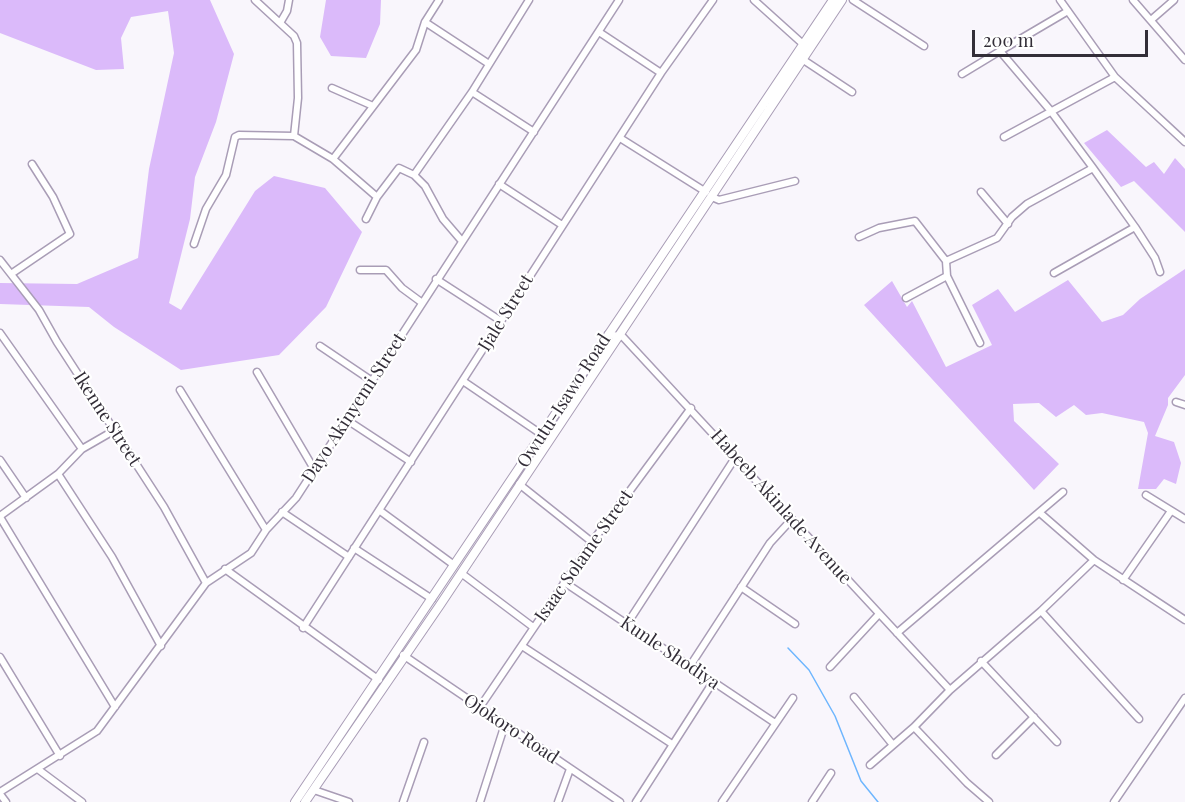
<!DOCTYPE html>
<style>
body{margin:0}
#map{position:relative;width:1185px;height:802px;overflow:hidden;background:#f9f6fc;font-family:"Playfair Display",serif}
canvas{display:block}
.scale{position:absolute;left:972px;top:30px;width:176px;height:27px;box-sizing:border-box;border:3px solid #332e38;border-top:0;padding-left:8px;font-size:18px;line-height:21px;white-space:nowrap;color:#332e38;-webkit-text-stroke:4px #fff;paint-order:stroke}
</style>
<div id="map">
<canvas width="1185" height="802"></canvas>
<div class="scale">200 m</div>
</div>
<script>
const context = document.querySelector('canvas').getContext('2d');
context.lineJoin = 'round';
function fill(path, color) { context.fillStyle = color; context.fill(path, 'evenodd'); }
const poly = rows => new Path2D(rows.map(r => 'M' + r).join(''));
function trace(path, color, width, dash) { context.strokeStyle = color; context.lineWidth = width; context.lineCap = dash ? 'butt' : 'round'; context.setLineDash(dash || []); context.stroke(path); }
function label(font, color, halo, rows, align = 'center') {
  context.font = font + ' "Playfair Display",serif'; context.lineWidth = 4.5; context.setLineDash([]); context.textBaseline = 'middle'; context.strokeStyle = halo; context.fillStyle = color; for (const [text, x, y, turn = 0] of rows) {
    context.save(); context.translate(x, y); context.rotate((+turn || 0) * Math.PI / 180); context.textAlign = isNaN(turn) ? turn : align; if (halo) context.strokeText(text, 0, 0); context.fillText(text, 0, 0); context.restore();
  }
}
fill(poly([
 [0,0,210,0,234,54,216,122,195,177,190,219,169,303,181,310,255,191,274,176,325,188,362,232,326,307,279,355,181,370,114,327,89,307,0,304,0,283,77,284,138,258,149,169,174,53,168,11,131,17,121,38,124,69,96,70,0,33],
 [326,0,381,0,380,24,366,58,331,56,320,37],
 [1107,130,1146,167,1154,162,1164,174,1175,158,1185,169,1185,232,1134,181,1121,187,1084,143],
 [1185,269,1185,375,1168,398,1168,405,1155,436,1174,442,1181,463,1176,484,1164,479,1156,489,1138,489,1148,433,1144,422,1102,413,1086,415,1074,405,1056,417,1039,403,1013,404,1014,421,1059,464,1034,490,864,305,892,281,907,307,912,301,946,367,992,345,972,305,998,289,1015,312,1068,280,1102,322,1123,315,1140,299]
]), '#dbbafa');
trace(poly([
 [788,648,809,670,835,716,861,781,878,802]
]), '#6eb6fe', 1.5);
const minor = poly([
 [255,0,294,36,297,43,298,98,294,136,333,159,377,197,399,168,414,175,425,186,443,219,461,240],
 [754,0,804,45],
 [853,0,924,46],
 [1060,0,1115,77,1185,142],
 [1133,0,1185,60],
 [1068,11,1000,51,1050,110,1093,168,1135,227,1155,258,1160,272],
 [1151,20,1174,0],
 [425,22,489,64],
 [280,23,287,11,289,0],
 [599,32,661,73],
 [802,59,852,92],
 [962,74,1000,51],
 [332,88,373,106],
 [472,92,534,132],
 [1004,137,1115,77],
 [620,138,706,192],
 [333,159,416,50,425,22,439,0],
 [414,175,472,92,529,0],
 [499,184,562,225],
 [981,192,1008,224],
 [712,197,719,200,795,181],
 [366,219,377,197],
 [859,237,879,228,915,221,946,261,947,276,980,343],
 [194,244,206,209,226,175,235,137,239,135,294,136],
 [0,260,39,310,57,342,164,507,206,583],
 [946,261,997,238,1012,217,1027,204,1093,168],
 [360,270,386,270,402,288,421,302],
 [1054,273,1135,227],
 [11,274,70,234,53,197,32,164],
 [436,279,501,321],
 [906,298,947,276],
 [0,333,82,449],
 [608,334,623,337,950,690],
 [320,346,372,381],
 [257,372,314,469],
 [463,381,541,434],
 [180,390,266,530],
 [1176,402,1185,405],
 [347,420,411,462],
 [0,460,26,498],
 [58,474,112,557,161,646],
 [519,484,592,542],
 [1146,495,1185,519],
 [379,510,454,565],
 [282,512,349,557],
 [1040,513,1094,560,1185,620],
 [0,516,58,474,82,449,115,430],
 [0,517,115,707],
 [354,548,432,599],
 [225,569,379,680],
 [461,573,533,627],
 [1123,580,1171,511],
 [564,582,775,723],
 [741,587,795,624],
 [1041,611,1139,719],
 [627,624,735,458],
 [303,628,661,73,713,0],
 [897,633,1063,492],
 [522,646,672,744],
 [403,655,620,802],
 [0,657,60,756],
 [981,661,1057,742],
 [690,666,770,543,792,519],
 [830,667,879,614],
 [854,697,893,745],
 [480,707,592,542,691,408],
 [914,727,967,783,989,802],
 [996,755,1034,717],
 [870,765,914,727,950,690,1041,611,1094,560],
 [39,770,82,802],
 [314,790,349,802],
 [0,792,97,731,206,583,251,553,266,530,296,498,619,0],
 [0,794,6,802],
 [403,802,424,742],
 [480,802,505,724],
 [558,802,570,769],
 [636,802,713,682],
 [722,802,793,698],
 [812,802,831,773],
 [1114,802,1185,698]
]);
const tertiary = poly([
 [295,802,833,0],
 [305,802,440,605,842,0]
]);
trace(minor, '#a99db6', 9);
trace(tertiary, '#a99db6', 10);
trace(minor, '#fff', 6);
trace(tertiary, '#fff', 8);
label('18px', '#332e38', '#fff', [
 ["Ijale Street",506,313,-58],
 ["Owutu-Isawo Road",564,401,-57],
 ["Dayo Akinyemi Street",354,408,-57],
 ["Ikenne Street",107,419,57],
 ["Habeeb Akinlade Avenue",781,507,48],
 ["Isaac Solame Street",584,556,-55],
 ["Kunle Shodiya",670,653,34],
 ["Ojokoro Road",511,729,34]
]);
</script>
